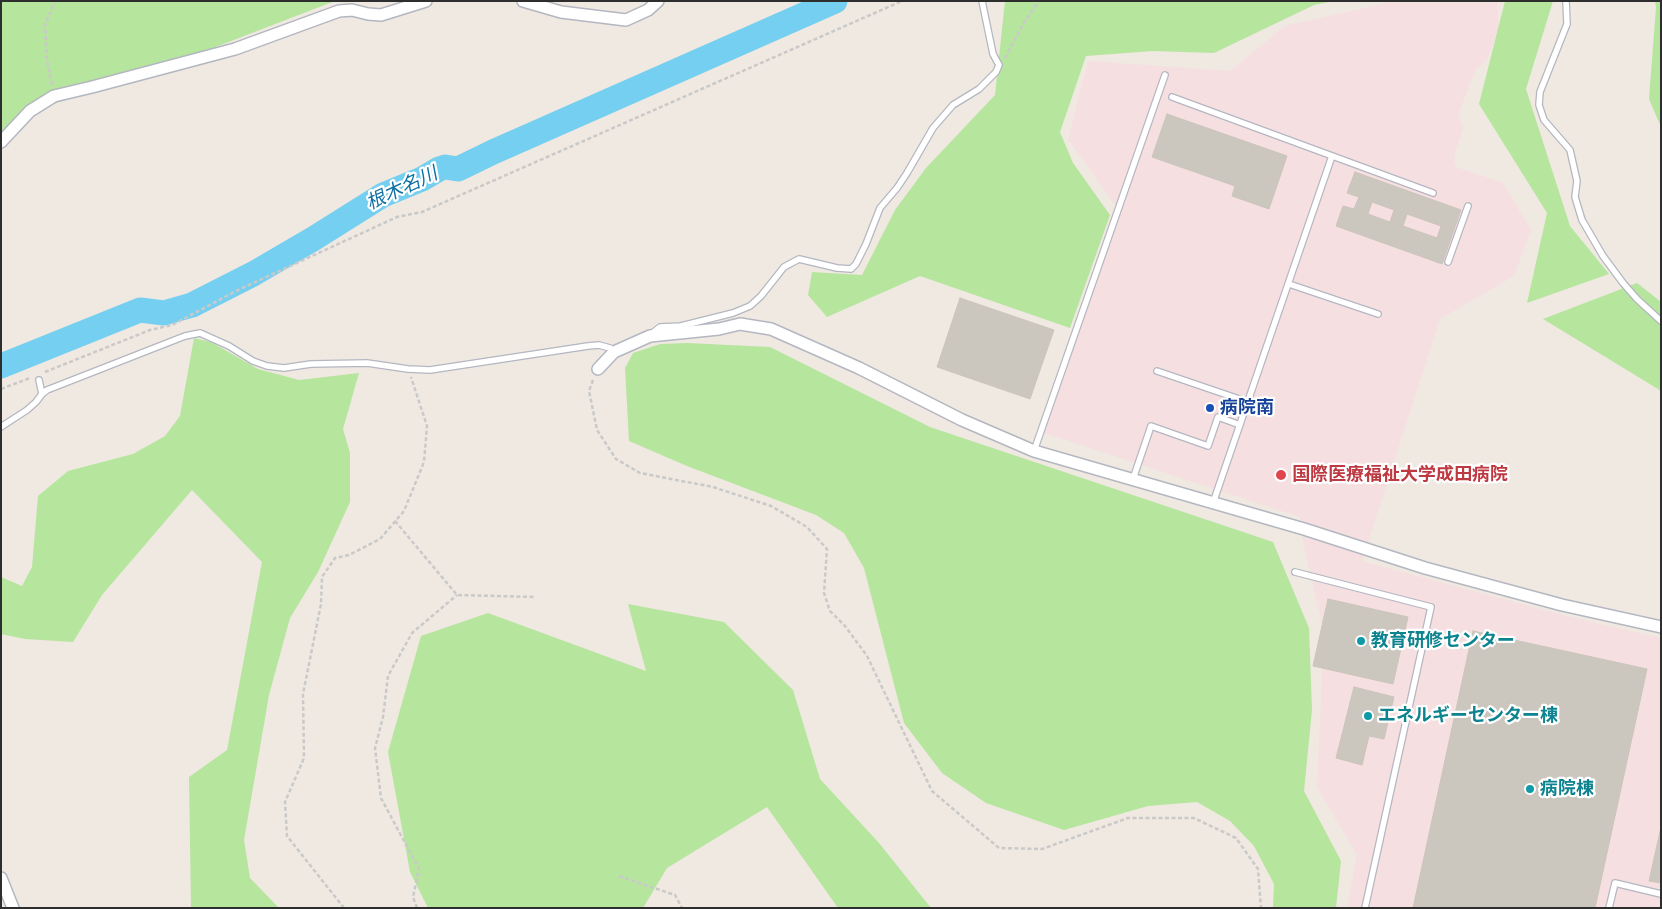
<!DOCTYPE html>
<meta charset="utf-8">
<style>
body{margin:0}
#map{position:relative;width:1662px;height:909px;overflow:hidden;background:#efe9e1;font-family:"Fira Sans",sans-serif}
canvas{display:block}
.frame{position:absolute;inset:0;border:2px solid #2e2e2e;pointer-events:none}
</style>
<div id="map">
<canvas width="1662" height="909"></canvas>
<div class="frame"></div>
</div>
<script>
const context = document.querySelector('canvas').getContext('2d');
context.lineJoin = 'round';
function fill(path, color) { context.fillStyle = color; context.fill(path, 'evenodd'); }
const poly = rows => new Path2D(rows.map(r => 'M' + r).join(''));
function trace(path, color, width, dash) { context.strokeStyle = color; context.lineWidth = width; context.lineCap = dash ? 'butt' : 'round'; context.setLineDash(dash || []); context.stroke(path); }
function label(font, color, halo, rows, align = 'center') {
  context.font = font + ' "Fira Sans","Noto Sans JP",sans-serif'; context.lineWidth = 4.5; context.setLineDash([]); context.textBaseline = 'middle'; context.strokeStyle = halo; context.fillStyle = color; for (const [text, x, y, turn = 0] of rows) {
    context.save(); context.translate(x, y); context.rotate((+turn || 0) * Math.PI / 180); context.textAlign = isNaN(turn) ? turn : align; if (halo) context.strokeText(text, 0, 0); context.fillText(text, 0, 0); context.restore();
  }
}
fill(poly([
 [1395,1,1497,1,1499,29,1487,60,1476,69,1458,115,1463,128,1454,158,1456,167,1503,183,1531,230,1514,276,1440,319,1362,561,1570,617,1661,638,1661,908,1347,908,1357,855,1317,787,1324,631,1305,552,1300,517,1044,433,1120,212,1068,139,1088,61,1230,71,1285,26]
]), '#f5dfe0');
fill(poly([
 [1,1,335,1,213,48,31,112,1,137],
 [1005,1,1334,1,1314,5,1214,53,1153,51,1086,56,1060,132,1073,163,1110,215,1070,328,920,276,827,317,808,295,812,272,862,275,895,210,926,168,995,95],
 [1505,1,1553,1,1526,89,1570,226,1609,274,1527,303,1547,213,1479,104],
 [1655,1,1661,1,1661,127,1649,99,1656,7],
 [1637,283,1661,302,1661,392,1658,389,1543,319],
 [194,338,211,342,258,369,299,380,359,373,343,429,350,453,350,502,318,572,290,618,269,695,244,840,250,878,279,908,191,908,189,777,227,750,262,562,192,490,102,595,73,642,25,639,1,634,1,577,22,586,32,567,38,496,68,471,133,454,165,436,180,416],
 [687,343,770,347,930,427,1273,542,1309,628,1312,710,1304,791,1341,861,1336,908,1273,908,1274,884,1254,846,1230,821,1197,802,1148,806,1064,830,986,803,942,773,904,723,864,568,844,533,816,515,687,466,629,441,625,368,633,353,660,344],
 [628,604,724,622,793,690,820,779,879,843,931,908,838,908,767,807,667,868,643,908,428,908,410,872,388,752,421,636,488,613,646,671]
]), '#b6e59e');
trace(poly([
 [1,366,140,310,164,313,192,305,253,274,313,239,383,195,422,179,439,169,445,167,458,169,493,152,835,1]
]), '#75cff0', 25);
const building = poly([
 [1167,114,1287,156,1269,209,1232,196,1235,186,1152,157,1167,114],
 [1355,172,1461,210,1442,264,1336,226,1343,206,1354,209,1359,197,1347,193,1355,172],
 [1372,202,1394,210,1390,222,1368,214,1372,202],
 [1407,214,1441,226,1437,238,1403,226,1407,214],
 [960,298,1054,330,1030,399,937,367,960,298],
 [1328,599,1408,617,1393,684,1313,666,1328,599],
 [1473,631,1647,669,1595,908,1413,908,1473,631],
 [1354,687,1394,697,1384,739,1369,736,1362,765,1336,758,1354,687],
 [1661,827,1661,883,1649,881,1661,827]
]);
fill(building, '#cbc7bf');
trace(building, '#cbc5ba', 1);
const service = poly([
 [1566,1,1567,24,1540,92,1539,105,1544,120,1570,150,1577,181,1575,197,1582,220,1603,256,1623,283,1637,299,1661,321],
 [1172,97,1433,193],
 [1448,262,1468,206],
 [1289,284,1378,314],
 [650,335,660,327,681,326,733,313,750,306,761,296,784,267,799,259,837,268,851,269,856,264,866,244,880,208,897,188,907,173,933,128,953,105,979,89,996,72,999,65,993,54,982,1],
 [1157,371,1248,402],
 [39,380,42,394],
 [1,427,27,410,36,402,42,394,47,390,185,336,200,333,229,346,253,361,267,366,284,368,311,364,367,363,408,369,430,370,588,346,599,345,610,348,614,352],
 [1034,451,1165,75],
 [1133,479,1151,426,1208,446,1218,417,1240,425],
 [1213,503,1332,156],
 [1295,572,1431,607,1365,908],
 [1609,908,1615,883,1661,894]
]);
const minor = poly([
 [523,1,561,12,626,20,648,10,658,1],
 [1,142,30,111,54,96,92,87,235,49,339,11,352,10,368,14,381,15,426,1],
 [598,369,614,352,650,336,719,329,740,324,771,329,859,368,962,420,1034,451,1304,529,1425,568,1562,605,1661,627],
 [1,878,13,908]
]);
trace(service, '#b4b7c1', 8);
trace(minor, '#b4b7c1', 14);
trace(poly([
 [1005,58,1023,24,1039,1],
 [52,85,47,61,45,25,55,1],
 [45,372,150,330,172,325,240,289,397,217,422,212,902,1],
 [593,380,589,391,597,430,616,459,640,473,713,487,771,506,807,527,827,549,824,593,830,611,845,626,867,656,932,791,999,848,1042,849,1128,818,1194,818,1236,838,1258,869,1261,908],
 [1,389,30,378],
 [395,521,457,595,535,597],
 [619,876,675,895,682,908],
 [344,908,287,836,285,802,304,758,303,694,321,604,322,577,335,558,349,555,380,539,404,511,424,462,427,426,411,377],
 [417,908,413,897,419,869,381,798,375,748,383,717,388,676,412,633,457,595]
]), '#c9c9c9', 2.5, [4, 2.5]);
trace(service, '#fff', 5.5);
trace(minor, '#fff', 11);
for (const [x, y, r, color] of [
 [1210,408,5,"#1a4fb4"],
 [1281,475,6,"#e0444e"],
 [1361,641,5,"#0f9aa8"],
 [1368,716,5,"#0f9aa8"],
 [1530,789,5,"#0f9aa8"]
]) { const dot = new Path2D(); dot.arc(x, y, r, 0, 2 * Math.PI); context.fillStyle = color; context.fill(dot); trace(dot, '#fff', 2); }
label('bold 18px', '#164399', '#fff', [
 ["病院南",1220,408]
], 'left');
label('bold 18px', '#be3a42', '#fff', [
 ["国際医療福祉大学成田病院",1292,475]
], 'left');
label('bold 18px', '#0d838f', '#fff', [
 ["教育研修センター",1371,641],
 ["エネルギーセンター棟",1378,716],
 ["病院棟",1540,789]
], 'left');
label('italic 19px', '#0d6fa3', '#fff', [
 ["根木名川",402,189,-25]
]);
</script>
